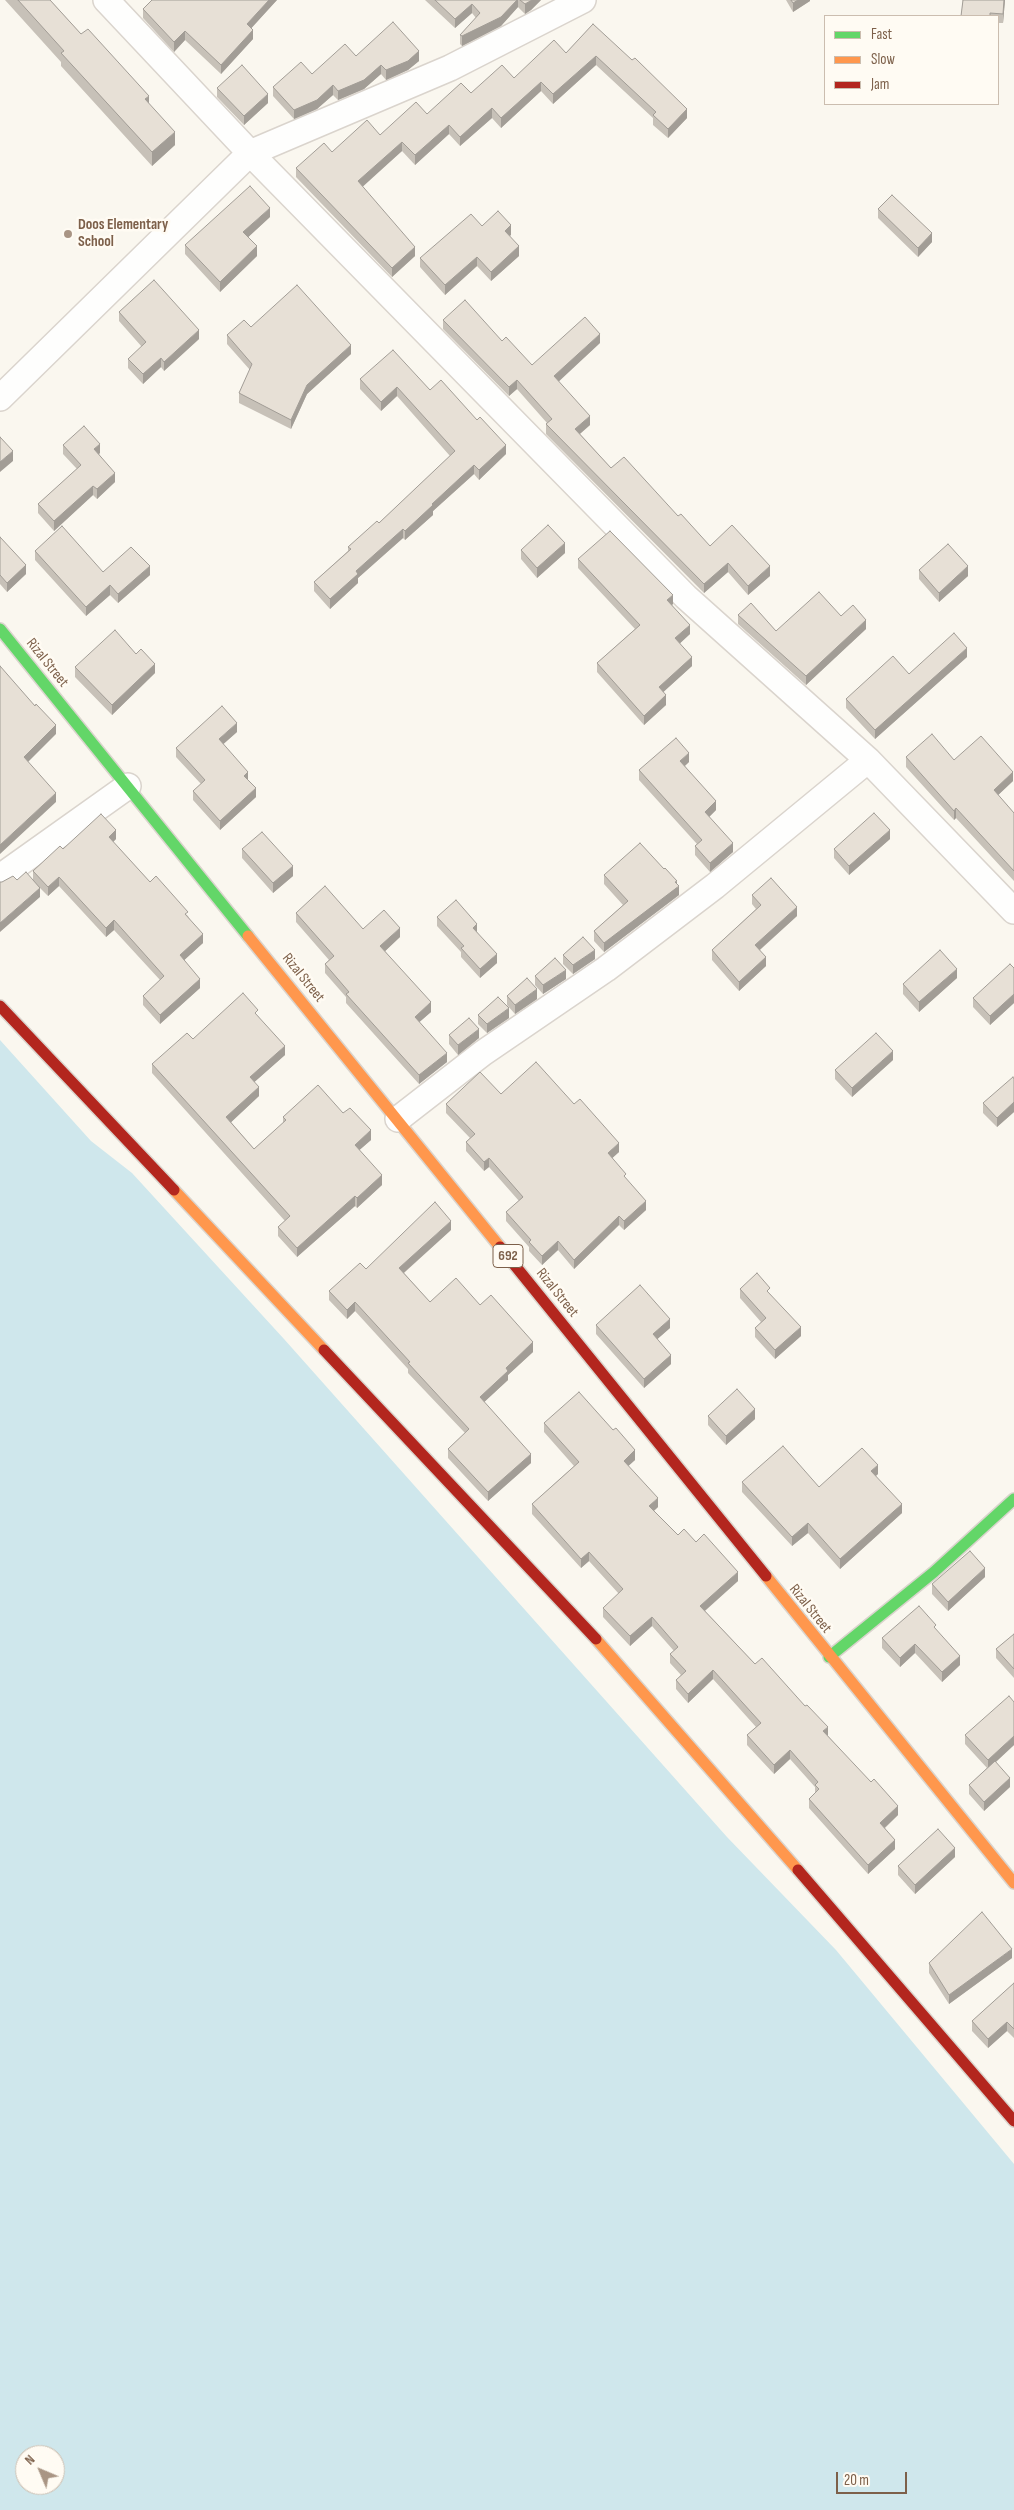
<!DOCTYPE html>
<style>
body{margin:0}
#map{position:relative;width:1014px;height:2510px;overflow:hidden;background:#faf7ef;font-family:"Sofia Sans Condensed",sans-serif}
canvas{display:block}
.legend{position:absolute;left:824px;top:15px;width:175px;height:90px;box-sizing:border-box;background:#fffbf3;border:1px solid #cbbdaf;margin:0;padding:6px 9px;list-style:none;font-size:15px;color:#7d604a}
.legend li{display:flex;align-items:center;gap:10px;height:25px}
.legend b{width:25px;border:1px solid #cbbdaf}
.north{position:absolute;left:15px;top:2445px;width:50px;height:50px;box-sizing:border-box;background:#fffbf3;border:1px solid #cbbdaf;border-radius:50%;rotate:315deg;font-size:14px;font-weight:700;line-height:20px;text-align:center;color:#7d604a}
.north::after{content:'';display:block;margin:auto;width:18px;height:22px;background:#a99584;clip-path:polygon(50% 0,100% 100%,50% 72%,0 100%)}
.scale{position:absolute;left:836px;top:2472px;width:71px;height:22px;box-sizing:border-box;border:2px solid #7d604a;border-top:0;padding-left:6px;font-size:15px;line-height:18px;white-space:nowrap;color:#7d604a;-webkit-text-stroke:4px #fffbf3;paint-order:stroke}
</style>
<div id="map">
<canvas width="1014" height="2510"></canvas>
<ul class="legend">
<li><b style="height:6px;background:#63d668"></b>Fast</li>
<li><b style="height:6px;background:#ff974d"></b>Slow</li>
<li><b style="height:6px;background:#b3261e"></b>Jam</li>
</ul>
<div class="north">N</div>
<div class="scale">20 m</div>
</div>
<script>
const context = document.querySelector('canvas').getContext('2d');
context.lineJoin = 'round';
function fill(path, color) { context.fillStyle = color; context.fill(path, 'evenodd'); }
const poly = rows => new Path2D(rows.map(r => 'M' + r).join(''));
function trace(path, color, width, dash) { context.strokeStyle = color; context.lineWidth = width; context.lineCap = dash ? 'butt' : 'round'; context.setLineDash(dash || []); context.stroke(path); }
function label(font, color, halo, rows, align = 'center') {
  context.font = font + ' "Sofia Sans Condensed",sans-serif'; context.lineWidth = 5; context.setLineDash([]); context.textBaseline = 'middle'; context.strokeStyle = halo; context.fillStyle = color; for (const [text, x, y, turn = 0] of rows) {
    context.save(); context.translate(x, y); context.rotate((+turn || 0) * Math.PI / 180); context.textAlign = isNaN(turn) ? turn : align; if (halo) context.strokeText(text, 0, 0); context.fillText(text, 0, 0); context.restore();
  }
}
fill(poly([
 [0,1040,91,1141,132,1173,284,1339,727,1837,836,1950,1014,2164,1014,2510,0,2510],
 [25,2455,55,2455,55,2485,25,2485]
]), '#cfe7ec');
const street = poly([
 [106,0,250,153,686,597,868,760,1014,911],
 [0,398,250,153,450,68,583,0],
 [0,877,128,786],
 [398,1119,483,1053,606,969,715,886,868,760]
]);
const fast = poly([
 [0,629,248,936],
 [829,1657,934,1572,1014,1499]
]);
const slow = poly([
 [248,936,500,1247],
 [174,1190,324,1350],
 [766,1576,1014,1883],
 [596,1639,798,1870]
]);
const jam = poly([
 [0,1006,174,1190],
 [500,1247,766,1576],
 [324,1350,596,1639],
 [798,1870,1014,2121]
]);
trace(street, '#dad4cd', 28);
trace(fast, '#dad4cd', 14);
trace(slow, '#dad4cd', 14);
trace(jam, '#dad4cd', 14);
trace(street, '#fefefd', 25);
trace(fast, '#63d668', 11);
trace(slow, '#ff974d', 11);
trace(jam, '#b3261e', 11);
fill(poly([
 [5,0,50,0,81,34,149,104,175,145,152,166,61,66,61,62],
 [152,0,277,0,251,28,253,39,221,74,185,40,174,52,143,18,143,9],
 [425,0,541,0,531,10,525,14,518,7,501,26,462,46,460,44,460,35,476,18,472,13,455,28],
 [786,0,810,0,810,1,793,12],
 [963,0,1005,0,1003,23,998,23,998,16,961,16],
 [593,24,687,118,668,138,653,125,653,118,596,65,553,104,541,91,501,128,492,118,460,146,449,134,415,165,402,151,362,186,415,256,392,277,296,177,296,168,332,152,380,135,427,114,471,93,514,78,566,53],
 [356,56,419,61,408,70,386,80,381,74,364,89,338,100,333,95,317,109,294,119,273,96,273,87,312,74],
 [217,88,268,103,244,125,217,97],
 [878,209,932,242,918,257,878,218],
 [270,217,248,237,257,256,220,292,185,254,185,245],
 [482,226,511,235,509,236,519,256,491,281,477,266,445,295,420,267,420,258],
 [119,312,199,339,164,371,161,367,143,384,128,368,128,359,142,347,119,321],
 [443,320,502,341,532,365,600,343,558,381,590,425,580,434,611,468,678,516,710,546,770,576,748,595,728,572,704,593,546,434,546,424,547,423,517,389,509,396,443,329],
 [251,327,351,354,307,394,291,429,239,403,239,393,250,370,227,344,227,335],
 [360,379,430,390,506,454,479,480,474,474,433,511,433,515,405,540,403,538,358,578,358,583,330,609,314,591,314,582,348,551,348,547,379,523,450,456,397,396,381,411,360,389],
 [63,445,100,453,99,454,115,482,97,499,93,495,54,531,38,513,38,504,77,469,63,454],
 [0,537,26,574,7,592,0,584],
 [521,550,565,553,537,578,521,559],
 [35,551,103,572,150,575,118,603,110,595,86,616,35,560],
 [578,559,673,604,672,605,690,634,680,643,692,666,663,692,666,705,644,725,597,672,597,663,635,629,578,568],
 [919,570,968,576,939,602,919,579],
 [738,615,776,631,866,629,806,685,738,624],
 [967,657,875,739,846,708,846,699,909,674],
 [75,667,155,673,112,715,75,677],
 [237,732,223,744,248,781,256,797,220,830,193,800,193,791,201,784,176,757,176,748],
 [906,757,954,760,1013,781,998,795,1014,813,1014,881,956,818,954,820,906,767],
 [689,762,685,766,716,810,709,817,733,852,710,872,695,855,695,846,697,844,639,780,639,770],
 [116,839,113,842,150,882,188,916,203,943,184,960,200,988,160,1024,143,1005,143,996,160,980,114,930,106,937,59,886,48,896,40,888,40,897,2,882,17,880,33,880,33,871,63,849],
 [890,839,849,875,834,858,834,849],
 [242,849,293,876,273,893,242,858],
 [604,875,677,884,679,895,604,952,594,941,594,931,623,905,604,884],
 [752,895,797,916,760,950,766,966,739,991,712,960,712,950,756,909,752,904],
 [296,913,400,937,385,951,431,1012,419,1022,447,1062,419,1084,346,1003,346,997,325,973,325,964,329,960,296,922],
 [437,917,477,932,497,963,480,978,461,957,461,952,437,926],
 [563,955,595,959,573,974,563,964],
 [1014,968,1014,1003,990,1025,973,1007,973,998],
 [535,976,566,979,543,994,535,985],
 [957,978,919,1012,903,994,903,984],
 [507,996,537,999,515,1014,507,1005],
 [478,1015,509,1018,487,1033,478,1024],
 [258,1016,285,1055,254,1082,259,1096,231,1122,254,1149,283,1123,283,1117,343,1113,371,1140,359,1150,382,1185,357,1208,355,1206,297,1257,278,1236,278,1227,285,1221,152,1073,152,1064,193,1039],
 [449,1035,479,1038,458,1055,449,1044],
 [893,1060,852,1097,835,1079,835,1070],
 [1014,1079,1014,1112,997,1127,983,1113,983,1103],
 [501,1094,619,1152,612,1158,646,1210,624,1230,619,1225,574,1269,558,1250,542,1265,529,1251,529,1247,506,1221,506,1212,519,1201,489,1167,484,1171,466,1151,466,1142,470,1138,446,1113,446,1104],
 [451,1230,404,1273,430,1302,480,1305,533,1352,508,1375,508,1380,484,1402,531,1463,488,1501,448,1458,448,1449,465,1433,408,1373,408,1369,355,1311,347,1319,329,1300,329,1291,366,1269],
 [740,1289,770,1294,801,1336,775,1359,755,1337,755,1328,761,1322,740,1298],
 [596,1325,670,1328,657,1339,671,1364,644,1388,596,1334],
 [708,1416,755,1419,726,1445,708,1425],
 [544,1423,635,1460,628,1466,658,1507,654,1511,678,1535,696,1542,738,1581,705,1611,755,1664,828,1736,898,1815,885,1828,895,1849,868,1874,809,1808,809,1799,815,1793,815,1787,790,1759,774,1774,747,1745,747,1735,756,1727,713,1679,688,1703,676,1689,676,1680,681,1675,670,1663,670,1654,674,1651,652,1626,630,1646,603,1617,603,1608,619,1594,589,1561,581,1568,532,1514,532,1504,574,1466,544,1432],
 [878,1474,876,1476,902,1513,840,1569,808,1533,792,1546,742,1492,742,1482,819,1487],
 [985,1577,948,1611,932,1594,932,1584],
 [936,1630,960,1665,942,1682,915,1653,900,1667,882,1648,882,1638],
 [1014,1634,1014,1678,996,1658,996,1649],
 [965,1735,1014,1745,996,1762,1010,1787,984,1811,969,1794,969,1785,987,1768,965,1744],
 [955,1857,915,1894,898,1875,898,1866],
 [1012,1958,949,2004,929,1973,929,1963],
 [1014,1983,1014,2038,1007,2031,988,2048,972,2031,972,2021]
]), '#c7c1b8');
fill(poly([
 [269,0,277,0,247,33,247,24],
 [517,0,518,0,518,7,501,26,462,46,462,36],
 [532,0,541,0,531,10,525,14,525,4],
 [798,0,810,0,810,1,793,12,793,3],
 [1004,0,1005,0,1003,23,1003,14],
 [472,4,472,13,455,28,455,19],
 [253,30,253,39,221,74,221,65],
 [185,31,185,40,174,52,174,42],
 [419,51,419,61,408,70,386,80,386,70],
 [596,56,596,65,553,104,553,94],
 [381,65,381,74,364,89,338,100,338,91],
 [541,82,541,91,501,128,501,118],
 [333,85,333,95,317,109,294,119,294,110],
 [268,94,268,103,244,125,244,116],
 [149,96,149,109,145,99],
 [492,108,492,118,460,146,460,137],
 [687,109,687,118,668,138,668,129],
 [449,125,449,134,415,165,415,155],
 [175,132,175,145,152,166,152,152],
 [402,142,402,151,358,191,358,181],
 [270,208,270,217,243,242,243,232],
 [511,225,511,235,505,240,505,231],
 [932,233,932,242,918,257,918,248],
 [257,246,257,256,220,292,220,282],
 [519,246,519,256,491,281,491,272],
 [415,247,415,256,392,277,392,268],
 [477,257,477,266,445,295,445,285],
 [199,330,199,339,164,371,164,362],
 [600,334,600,343,554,386,554,376],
 [351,345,351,354,307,394,291,429,291,420,307,385],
 [161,358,161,367,143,384,143,374],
 [517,380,517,389,509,396,509,387],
 [397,387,397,396,381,411,381,402],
 [590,416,590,425,575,438,575,429],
 [100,444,100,453,94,458,94,449],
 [506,445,506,454,479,480,479,470],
 [13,451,13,461,0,472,0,462],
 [474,465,474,474,433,511,433,515,405,540,405,531,432,504],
 [115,473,115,482,97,499,97,489],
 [93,486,93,495,54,531,54,521],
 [403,529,403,538,358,578,358,583,330,609,330,599,356,571],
 [565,543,565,553,537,578,537,568],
 [728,563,728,572,704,593,704,584],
 [26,565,26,574,7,592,7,583],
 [150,566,150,575,118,603,118,594],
 [770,566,770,576,748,595,748,586],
 [968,566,968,576,939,602,939,593],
 [110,585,110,595,86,616,86,607],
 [673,595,673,604,667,609,667,600],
 [866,620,866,629,806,685,806,676],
 [690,625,690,634,675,648,675,638],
 [967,648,967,657,875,739,875,730],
 [692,657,692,666,659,696,659,687],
 [155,664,155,673,112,715,112,705],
 [666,695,666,705,644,725,644,716],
 [237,723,237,732,219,748,219,739],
 [56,725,56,734,24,766,24,757],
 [689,753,689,762,680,770,680,761],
 [248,772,248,781,244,776],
 [1013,772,1013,781,994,799,994,790],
 [256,788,256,797,220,830,220,821],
 [56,793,56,802,0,854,0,845],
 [716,801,716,810,705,821,705,812],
 [956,808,956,818,954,820,954,811],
 [116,830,116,839,109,846,109,837],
 [890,830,890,839,849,875,849,866],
 [733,843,733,852,710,872,710,863],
 [293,866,293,876,273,893,273,883],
 [59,877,59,886,48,896,48,887],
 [677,881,677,888,679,886,679,895,604,952,604,943],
 [40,888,40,897,0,932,0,923],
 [797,907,797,916,755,954,755,945],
 [114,920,114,930,106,937,106,928],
 [477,924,477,933,473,928],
 [400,928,400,937,380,956,380,946],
 [203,934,203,943,180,964,180,955],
 [595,950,595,959,573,974,573,965],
 [497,954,497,963,480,978,480,969],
 [766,957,766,966,739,991,739,982],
 [957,969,957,978,919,1012,919,1002],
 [566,970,566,979,543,994,543,985],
 [200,979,200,988,160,1024,160,1015],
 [537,989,537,999,515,1014,515,1005],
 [1014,994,1014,1003,990,1025,990,1016],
 [431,1002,431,1012,415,1026,415,1017],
 [509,1008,509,1018,487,1033,487,1024],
 [479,1029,479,1038,458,1055,458,1045],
 [285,1046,285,1055,250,1086,250,1077],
 [893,1051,893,1060,852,1097,852,1088],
 [447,1053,447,1062,419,1084,419,1075],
 [259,1087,259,1096,226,1127,226,1117],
 [1014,1102,1014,1112,997,1127,997,1118],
 [371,1130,371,1140,355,1154,355,1145],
 [619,1143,619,1152,608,1162,608,1153],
 [489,1158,489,1167,484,1171,484,1162],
 [382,1175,382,1185,357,1208,357,1198],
 [355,1196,355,1206,297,1257,297,1248],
 [646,1201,646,1210,624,1230,624,1221],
 [619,1216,619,1225,574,1269,574,1260],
 [451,1221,451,1230,399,1277,399,1268],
 [558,1241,558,1250,542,1265,542,1256],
 [355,1302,355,1311,347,1319,347,1310],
 [670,1319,670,1328,653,1343,653,1334],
 [801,1327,801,1336,775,1359,775,1350],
 [533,1342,533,1352,508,1375,508,1380,480,1406,480,1397,506,1368],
 [671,1355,671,1364,644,1388,644,1379],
 [755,1409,755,1419,726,1445,726,1436],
 [635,1450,635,1460,624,1470,624,1461],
 [531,1454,531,1463,488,1501,488,1492],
 [878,1465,878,1474,871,1480,871,1471],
 [658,1498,658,1507,649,1515,649,1506],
 [902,1504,902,1513,840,1569,840,1559],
 [808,1523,808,1533,792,1546,792,1537],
 [589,1552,589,1561,581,1568,581,1559],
 [985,1568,985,1577,948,1611,948,1602],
 [738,1572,738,1581,700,1615,700,1606],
 [652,1617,652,1626,630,1646,630,1636],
 [915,1644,915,1653,900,1667,900,1658],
 [960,1656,960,1665,942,1682,942,1672],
 [713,1670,713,1679,688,1703,688,1694],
 [828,1727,828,1736,823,1731],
 [1014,1736,1014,1745,988,1769,988,1760],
 [790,1750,790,1759,774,1774,774,1765],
 [1010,1778,1010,1787,984,1811,984,1802],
 [898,1806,898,1815,880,1832,880,1823],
 [895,1840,895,1849,868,1874,868,1865],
 [955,1848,955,1857,915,1894,915,1885],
 [1012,1949,1012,1958,949,2004,949,1995],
 [1007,2022,1007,2031,988,2048,988,2039]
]), '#a29d96');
const building = poly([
 [18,0,50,0,81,34,88,29,149,96,145,99,175,132,152,152,61,53,64,51,18,0],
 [152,0,269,0,247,24,253,30,221,65,185,31,174,42,143,9,152,0],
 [435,0,517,0,501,17,462,36,460,35,480,13,472,4,455,19,435,0],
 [520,0,532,0,525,4,520,0],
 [791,0,798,0,793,3,791,0],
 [963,0,1004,0,1003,14,990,13,990,16,961,16,963,0],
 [393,22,419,51,408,61,386,70,381,65,364,80,338,91,333,85,317,100,294,110,273,87,301,62,312,74,345,44,356,56,393,22],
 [593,24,632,60,635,58,687,109,668,129,653,115,656,112,596,56,553,94,541,82,501,118,492,108,460,137,449,125,415,155,402,142,358,181,415,247,392,268,296,168,324,143,332,152,367,120,380,135,416,102,427,114,461,83,471,93,502,65,514,78,554,40,566,53,593,24],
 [242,65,268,94,244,116,217,88,242,65],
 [250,186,270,208,243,232,257,246,220,282,185,245,250,186],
 [892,195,932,233,918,248,878,209,892,195],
 [498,211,511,225,505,231,519,246,491,272,477,257,445,285,420,258,471,214,482,226,498,211],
 [154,280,199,330,164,362,161,358,143,374,128,359,146,342,119,312,154,280],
 [297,285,351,345,307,385,291,420,239,393,252,364,227,335,244,320,251,327,297,285],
 [465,300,502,341,506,337,532,365,585,317,600,334,554,376,590,416,575,429,611,468,624,457,678,516,681,514,710,546,732,525,770,566,748,586,728,563,704,584,546,424,552,419,517,380,509,387,443,320,465,300],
 [393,350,430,390,441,380,477,420,480,417,506,445,479,470,474,465,432,504,433,505,405,531,403,529,356,571,358,574,330,599,314,582,351,549,348,547,377,521,379,523,455,451,397,387,381,402,360,379,393,350],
 [84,426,100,444,94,449,115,473,97,489,93,486,54,521,38,504,81,465,63,445,84,426],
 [0,437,13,451,0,462,0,437],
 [548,525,565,543,537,568,521,550,548,525],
 [62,526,103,572,131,547,150,566,118,594,110,585,86,607,35,551,62,526],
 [610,531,673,595,667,600,690,625,675,638,692,657,659,687,666,695,644,716,597,663,640,625,578,559,610,531],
 [0,537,26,565,7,583,0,575,0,537],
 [948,544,968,566,939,593,919,570,948,544],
 [819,592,841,616,853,605,866,620,806,676,738,615,751,603,776,631,819,592],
 [115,630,136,654,141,649,155,664,112,705,75,667,115,630],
 [954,633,967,648,875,730,846,699,893,656,909,674,954,633],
 [0,666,35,706,36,704,56,725,24,757,56,793,0,845,0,666],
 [222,706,237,723,219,739,248,772,244,776,256,788,220,821,193,791,205,780,176,748,222,706],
 [932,734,954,760,981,736,1013,772,994,790,1014,813,1014,871,956,808,954,811,906,757,932,734],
 [676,738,689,753,680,761,716,801,705,812,733,843,710,863,695,846,702,840,639,770,676,738],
 [874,813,890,830,849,866,834,849,874,813],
 [101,814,116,830,109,837,150,882,156,876,188,912,185,914,203,934,180,955,200,979,160,1015,143,996,164,976,114,920,106,928,59,877,48,887,33,871,60,846,63,849,101,814],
 [262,832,293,866,273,883,242,849,262,832],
 [640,843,664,869,665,868,677,881,675,882,679,886,604,943,594,931,628,901,604,875,640,843],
 [26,872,40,888,0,923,0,882,2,882,13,876,17,880,26,872],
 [771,878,797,907,755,945,766,957,739,982,712,950,761,905,752,895,771,878],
 [325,886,363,929,384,910,400,928,380,946,431,1002,415,1017,447,1053,419,1075,346,994,349,992,325,964,334,956,296,913,325,886],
 [456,900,477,924,473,928,497,954,480,969,461,948,464,946,437,917,456,900],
 [583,937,595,950,573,965,563,955,583,937],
 [940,950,957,969,919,1002,903,984,940,950],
 [555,958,566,970,543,985,535,976,555,958],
 [1010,964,1014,968,1014,994,990,1016,973,998,1010,964],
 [527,978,537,989,515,1005,507,996,527,978],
 [243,993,258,1010,255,1013,285,1046,250,1077,259,1087,226,1117,254,1149,286,1120,283,1117,318,1085,343,1113,350,1108,371,1130,355,1145,382,1175,357,1198,355,1196,297,1248,278,1227,290,1216,152,1064,187,1033,193,1039,243,993],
 [498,997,509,1008,487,1024,478,1015,498,997],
 [469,1018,479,1029,458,1045,449,1035,469,1018],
 [876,1033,893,1051,852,1088,835,1070,876,1033],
 [536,1062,574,1104,580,1099,619,1143,608,1153,626,1174,624,1176,646,1201,624,1221,619,1216,574,1260,558,1241,542,1256,529,1242,531,1240,506,1212,523,1197,489,1158,484,1162,466,1142,475,1134,446,1104,480,1072,501,1094,536,1062],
 [1013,1077,1014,1079,1014,1102,997,1118,983,1103,1013,1077],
 [435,1202,451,1221,399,1268,430,1302,456,1278,480,1305,491,1295,533,1342,506,1368,508,1371,480,1397,531,1454,488,1492,448,1449,469,1429,408,1363,410,1362,355,1302,347,1310,329,1291,360,1263,366,1269,435,1202],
 [757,1273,770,1288,767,1291,801,1327,775,1350,755,1328,766,1318,740,1289,757,1273],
 [640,1285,670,1319,653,1334,671,1355,644,1379,596,1325,640,1285],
 [737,1389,755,1409,726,1436,708,1416,737,1389],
 [579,1392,613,1430,616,1428,635,1450,624,1461,658,1498,649,1506,678,1535,684,1529,696,1542,704,1534,738,1572,700,1606,755,1664,762,1658,805,1706,807,1705,828,1727,823,1731,871,1782,874,1779,898,1806,880,1823,895,1840,868,1865,809,1799,819,1789,815,1785,818,1782,790,1750,774,1765,747,1735,761,1723,713,1670,688,1694,676,1680,686,1671,670,1654,678,1647,652,1617,630,1636,603,1608,623,1589,589,1552,581,1559,532,1504,579,1462,544,1423,579,1392],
 [783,1446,819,1487,862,1448,878,1465,871,1471,902,1504,840,1559,808,1523,792,1537,742,1482,783,1446],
 [970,1551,985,1568,948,1602,932,1584,970,1551],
 [919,1606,936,1625,934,1627,960,1656,942,1672,915,1644,900,1658,882,1638,919,1606],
 [1014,1634,1014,1669,996,1649,1014,1634],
 [1009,1696,1014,1702,1014,1736,988,1760,965,1735,1009,1696],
 [995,1761,1010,1778,984,1802,969,1785,995,1761],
 [938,1829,955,1848,915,1885,898,1866,938,1829],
 [982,1912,1012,1949,949,1995,929,1963,982,1912],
 [1014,1983,1014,2029,1007,2022,988,2039,972,2021,1014,1983]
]);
fill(building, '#e7e0d6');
trace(building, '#a29d96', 1);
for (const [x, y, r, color] of [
 [68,234,5,"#a99584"]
]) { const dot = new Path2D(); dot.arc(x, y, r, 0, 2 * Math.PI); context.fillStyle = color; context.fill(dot); trace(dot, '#fffbf3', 2); }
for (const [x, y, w] of [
 [508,1256,30]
]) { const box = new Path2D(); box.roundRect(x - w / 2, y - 11.5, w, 23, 4); context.fillStyle = '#fffbf3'; context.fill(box); trace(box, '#7d604a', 1); }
label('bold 14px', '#7d604a', null, [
 ["692",508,1256]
]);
label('bold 15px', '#7d604a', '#fffbf3', [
 ["Doos Elementary",78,225],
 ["School",78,242]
], 'left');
label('15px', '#7d604a', '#fffbf3', [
 ["Rizal Street",47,663,51],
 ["Rizal Street",303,978,51],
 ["Rizal Street",557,1293,51],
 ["Rizal Street",810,1609,51]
]);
</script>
